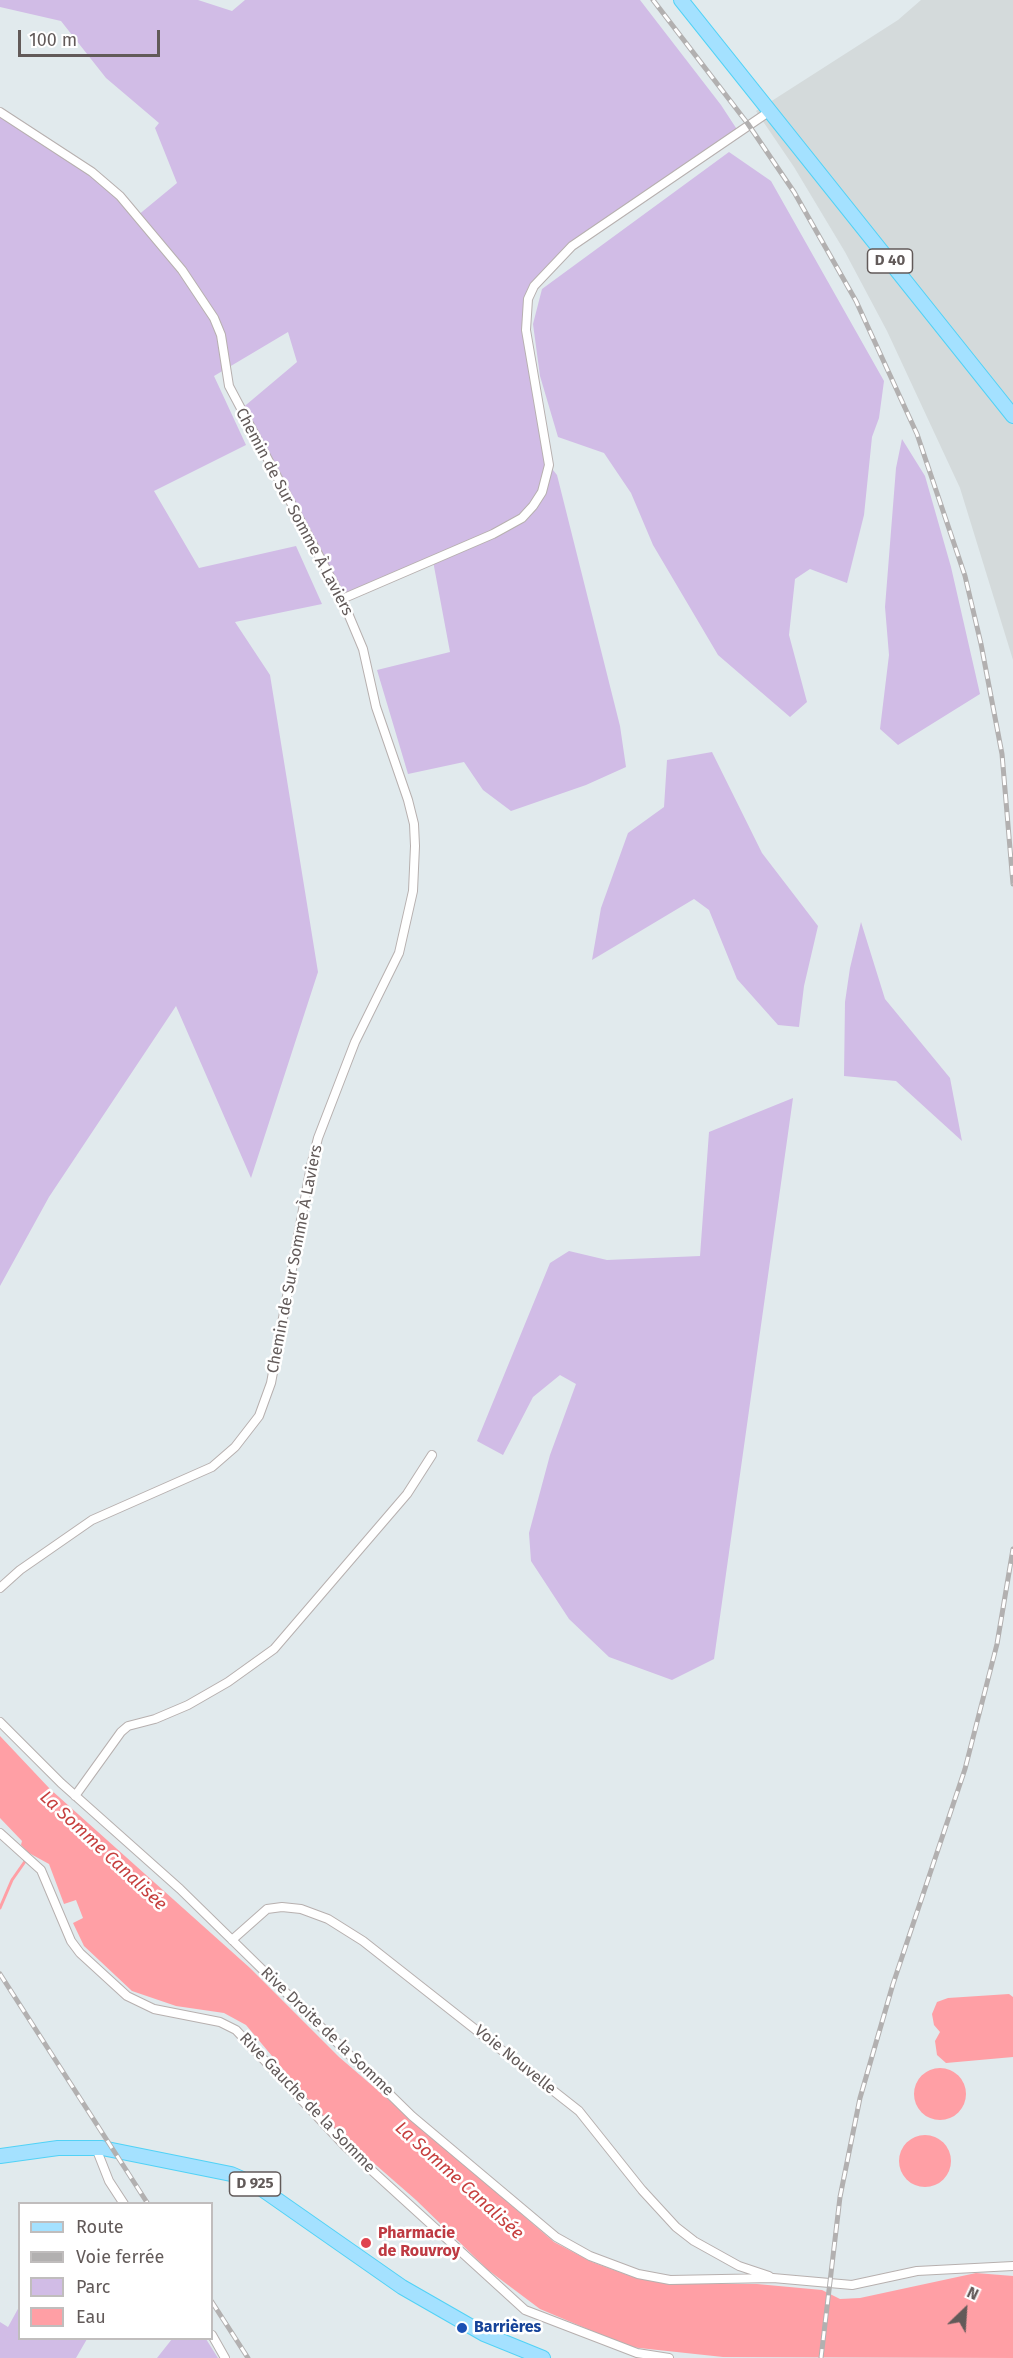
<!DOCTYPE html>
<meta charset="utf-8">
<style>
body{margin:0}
#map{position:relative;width:1013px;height:2358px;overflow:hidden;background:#e1eaed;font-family:"Fira Sans",sans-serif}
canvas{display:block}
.legend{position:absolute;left:18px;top:2202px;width:195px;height:138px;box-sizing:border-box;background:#fff;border:2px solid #c0bdbd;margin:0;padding:8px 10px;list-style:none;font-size:18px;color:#625a59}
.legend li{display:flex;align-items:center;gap:12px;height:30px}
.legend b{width:30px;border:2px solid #c0bdbd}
.north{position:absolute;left:935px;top:2280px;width:60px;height:60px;-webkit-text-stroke:4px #fff;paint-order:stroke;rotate:25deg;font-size:16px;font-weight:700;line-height:24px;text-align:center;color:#625a59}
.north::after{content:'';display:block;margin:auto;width:21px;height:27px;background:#625a59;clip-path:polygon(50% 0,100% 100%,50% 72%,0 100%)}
.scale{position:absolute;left:18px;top:30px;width:142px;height:27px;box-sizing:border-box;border:3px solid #625a59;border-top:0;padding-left:8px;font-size:18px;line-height:21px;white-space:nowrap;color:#625a59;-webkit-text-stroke:4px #fff;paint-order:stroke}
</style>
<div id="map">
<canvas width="1013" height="2358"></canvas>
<ul class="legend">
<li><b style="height:8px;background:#a4e1ff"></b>Route</li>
<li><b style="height:8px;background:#b2b0b0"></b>Voie ferrée</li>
<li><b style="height:16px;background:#d1bce6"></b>Parc</li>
<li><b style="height:16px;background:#ff9fa5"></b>Eau</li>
</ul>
<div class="north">N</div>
<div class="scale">100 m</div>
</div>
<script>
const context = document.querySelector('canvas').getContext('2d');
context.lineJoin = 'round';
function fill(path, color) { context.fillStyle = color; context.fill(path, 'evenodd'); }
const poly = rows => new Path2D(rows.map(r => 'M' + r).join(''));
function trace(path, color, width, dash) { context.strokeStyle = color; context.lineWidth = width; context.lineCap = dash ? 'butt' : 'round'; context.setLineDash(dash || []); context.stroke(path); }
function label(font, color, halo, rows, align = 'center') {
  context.font = font + ' "Fira Sans",sans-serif'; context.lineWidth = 5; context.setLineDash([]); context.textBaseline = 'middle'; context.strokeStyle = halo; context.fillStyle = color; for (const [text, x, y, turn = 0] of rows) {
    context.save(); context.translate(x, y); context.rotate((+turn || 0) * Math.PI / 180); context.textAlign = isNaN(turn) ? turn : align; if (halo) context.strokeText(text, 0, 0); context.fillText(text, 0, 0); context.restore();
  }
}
fill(poly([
 [921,0,1013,0,1013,660,960,488,887,331,845,252,794,167,756,111,898,20]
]), '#d4dadb');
fill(poly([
 [0,0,198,0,232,11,245,0,640,0,721,105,738,131,588,235,534,286,526,330,549,465,557,475,620,726,626,767,586,785,511,811,483,790,464,762,408,774,377,670,450,652,433,561,342,599,240,410,297,362,288,332,214,376,246,445,154,491,199,568,296,546,322,604,235,622,270,675,318,972,251,1178,176,1006,49,1197,0,1286,0,112,92,172,137,216,177,183,155,128,159,123,106,78,61,21,0,7],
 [729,152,771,181,884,381,879,418,872,437,864,515,847,583,810,569,795,579,789,635,807,702,790,717,718,655,653,545,631,493,604,453,558,437,540,376,533,324,542,289],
 [902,439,925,476,951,567,980,694,898,745,880,729,889,655,885,607,896,468],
 [712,752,762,853,818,926,804,986,799,1027,778,1025,737,979,709,910,694,899,592,960,601,908,628,833,664,807,667,760],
 [861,922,885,999,950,1078,962,1141,896,1081,844,1076,845,1002,850,968],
 [793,1098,714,1659,672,1680,609,1657,569,1619,531,1561,529,1533,550,1455,576,1384,560,1375,533,1397,503,1455,477,1441,550,1263,569,1251,607,1260,700,1256,709,1132],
 [19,2307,20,2338,87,2339,76,2358,0,2358,0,2322,8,2327],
 [172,2339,206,2339,218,2358,157,2358]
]), '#d1bce6');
fill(poly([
 [0,1736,50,1789,250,1968,339,2057,554,2242,592,2262,633,2277,674,2284,757,2284,822,2290,840,2299,860,2298,976,2273,1013,2276,1013,2358,723,2357,630,2347,540,2309,488,2270,416,2200,329,2124,246,2025,224,2013,176,2006,132,1991,84,1946,73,1923,83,1918,76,1900,64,1904,49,1864,29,1853,21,1845,22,1841,0,1818],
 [1009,1994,1013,1997,1013,2057,946,2063,937,2055,935,2041,940,2032,934,2025,932,2014,937,2002,948,1998],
 '914 2094a26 26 0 1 1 52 0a26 26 0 1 1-52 0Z',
 '899 2161a26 26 0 1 1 52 0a26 26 0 1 1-52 0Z'
]), '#ff9fa5');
trace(poly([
 [0,1908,12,1880,26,1860]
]), '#ff9fa5', 3);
const street = poly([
 [0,112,92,172,120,196,182,270,214,318,221,335,229,386,342,599,363,649,376,707,408,800,414,824,415,846,413,891,399,953,355,1042,318,1138,311,1166,271,1383,259,1416,235,1447,212,1467,92,1520,20,1570,0,1588],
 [342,599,493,534,522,518,533,506,542,492,549,465,526,330,528,299,534,286,572,246,770,111],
 [0,1722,61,1783,180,1889,412,2116,556,2237,590,2256,638,2274,670,2280,773,2278,852,2285,917,2271,1013,2266],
 [75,1796,121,1732,128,1726,155,1719,188,1705,228,1682,274,1649,407,1494,432,1455],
 [0,1833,41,1870,71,1941,80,1953,127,1996,154,2009,220,2022,236,2030,345,2146,525,2310,637,2353,669,2358],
 [232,1940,267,1909,282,1907,301,1909,328,1919,363,1941,579,2111,642,2190,676,2227,694,2241,739,2266,769,2276],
 [96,2148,109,2181,124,2204],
 [212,2335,225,2358]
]);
const primary = poly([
 [681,0,1013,416],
 [0,2156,58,2148,102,2148,231,2174,256,2185,402,2287,484,2334,543,2358]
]);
trace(street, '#b7b0af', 10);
trace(primary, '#51d2f6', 16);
trace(street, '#fff', 8);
trace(primary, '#a4e1ff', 14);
const rail = poly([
 [653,0,748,124,794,192,856,301,917,434,965,576,981,644,1002,754,1013,884],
 [0,1974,148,2204],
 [212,2302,248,2358],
 [821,2358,840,2197,860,2098,893,1984,965,1769,997,1644,1013,1549]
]);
trace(rail, '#b2b0b0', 5);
trace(rail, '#fff', 3, [9]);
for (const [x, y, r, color] of [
 [366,2243,6,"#e0444e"],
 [462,2328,6,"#1a4fb4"]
]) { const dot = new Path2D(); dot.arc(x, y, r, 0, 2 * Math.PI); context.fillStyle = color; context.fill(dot); trace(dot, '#fff', 2); }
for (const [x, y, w] of [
 [890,261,45],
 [255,2184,51]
]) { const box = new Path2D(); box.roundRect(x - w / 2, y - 12, w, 24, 4.5); context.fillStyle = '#fff'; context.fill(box); trace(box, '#625a59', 1.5); }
label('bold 15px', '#625a59', null, [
 ["D 40",890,261],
 ["D 925",255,2184]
]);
label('16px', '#625a59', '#fff', [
 ["Chemin de Sur Somme À Laviers",294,512,62],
 ["Chemin de Sur Somme À Laviers",295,1259,-79],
 ["Rive Droite de la Somme",327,2032,44],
 ["Voie Nouvelle",515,2060,39],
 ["Rive Gauche de la Somme",307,2103,46]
]);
label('bold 16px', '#be3a42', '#fff', [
 ["Pharmacie",378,2234],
 ["de Rouvroy",378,2252]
], 'left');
label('bold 16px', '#164399', '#fff', [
 ["Barrières",474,2328]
], 'left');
label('italic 18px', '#c63f3e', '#fff', [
 ["La Somme Canalisée",103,1851,43],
 ["La Somme Canalisée",459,2181,42]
]);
</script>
